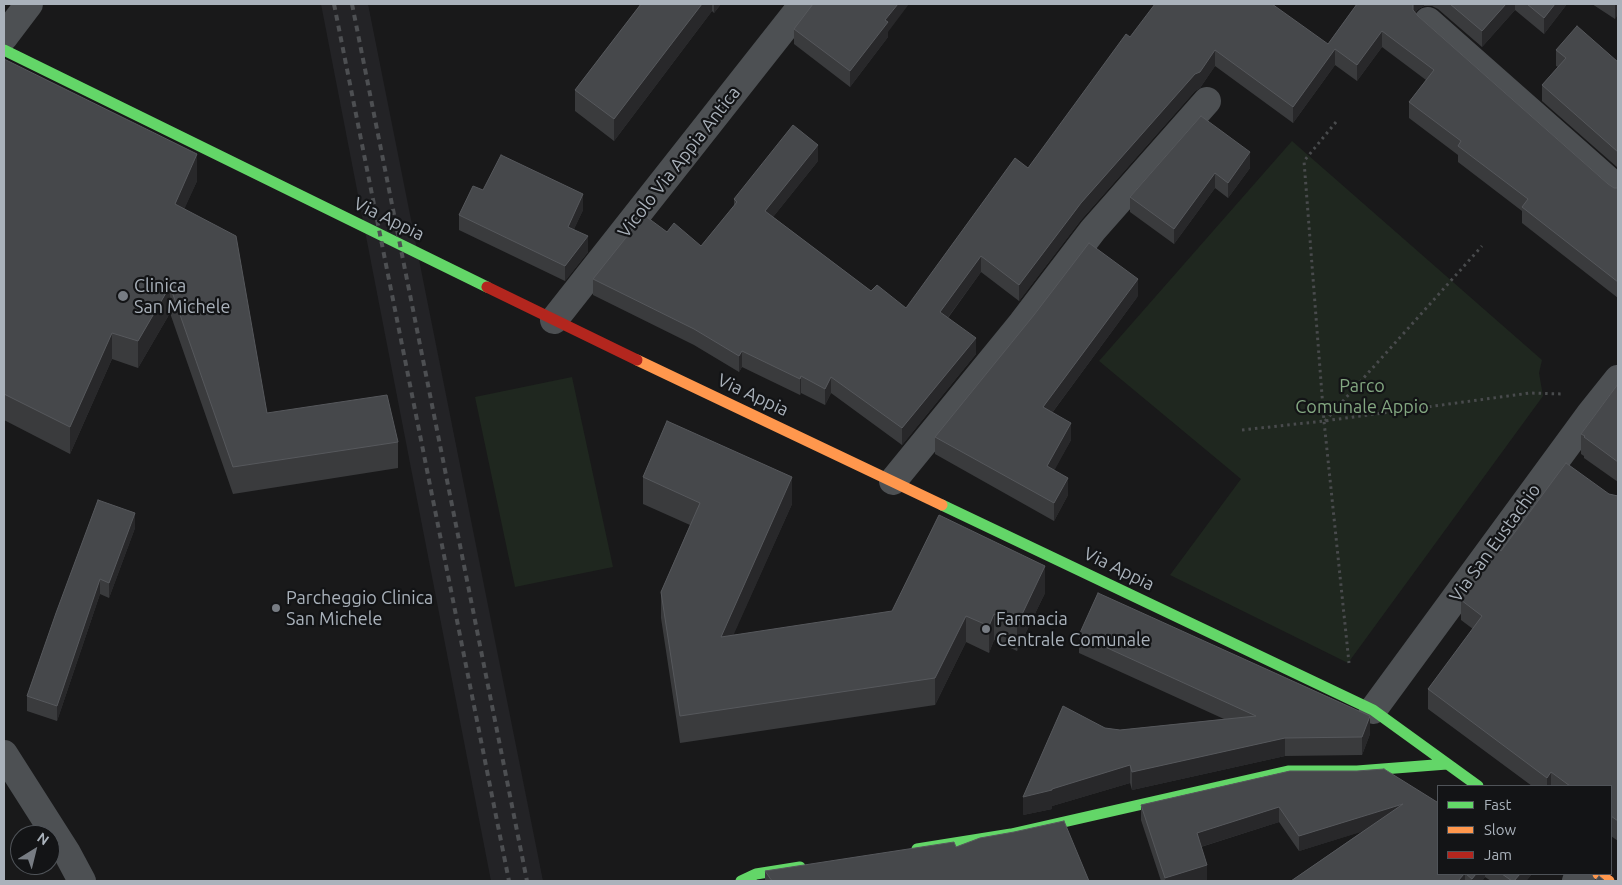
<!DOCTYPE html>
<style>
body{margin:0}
#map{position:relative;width:1622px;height:885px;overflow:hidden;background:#19191a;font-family:Ubuntu,sans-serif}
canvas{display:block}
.frame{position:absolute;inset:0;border:5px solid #aab2bb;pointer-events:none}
.legend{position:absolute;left:1437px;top:785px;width:175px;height:90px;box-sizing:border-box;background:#131416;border:1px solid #4f5358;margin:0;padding:6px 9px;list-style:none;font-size:15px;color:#aab2bb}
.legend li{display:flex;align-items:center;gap:10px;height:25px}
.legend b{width:25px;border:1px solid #4f5358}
.north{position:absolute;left:10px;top:825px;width:50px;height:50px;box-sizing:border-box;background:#131416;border:1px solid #4f5358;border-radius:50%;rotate:36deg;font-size:14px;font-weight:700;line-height:20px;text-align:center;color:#aab2bb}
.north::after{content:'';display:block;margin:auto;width:18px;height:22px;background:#777c83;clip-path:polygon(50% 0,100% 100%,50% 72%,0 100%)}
</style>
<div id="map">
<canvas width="1622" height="885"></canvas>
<div class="frame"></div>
<ul class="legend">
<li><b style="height:6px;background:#63d668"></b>Fast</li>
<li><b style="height:6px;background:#ff974d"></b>Slow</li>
<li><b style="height:6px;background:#b3261e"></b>Jam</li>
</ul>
<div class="north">N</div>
</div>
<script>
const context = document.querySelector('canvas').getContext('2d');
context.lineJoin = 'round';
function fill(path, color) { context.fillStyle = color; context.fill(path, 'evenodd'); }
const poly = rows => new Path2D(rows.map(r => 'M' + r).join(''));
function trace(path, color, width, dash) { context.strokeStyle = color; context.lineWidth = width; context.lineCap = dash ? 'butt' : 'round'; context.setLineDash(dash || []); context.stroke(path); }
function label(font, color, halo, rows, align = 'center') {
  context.font = font + ' Ubuntu,sans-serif'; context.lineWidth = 4.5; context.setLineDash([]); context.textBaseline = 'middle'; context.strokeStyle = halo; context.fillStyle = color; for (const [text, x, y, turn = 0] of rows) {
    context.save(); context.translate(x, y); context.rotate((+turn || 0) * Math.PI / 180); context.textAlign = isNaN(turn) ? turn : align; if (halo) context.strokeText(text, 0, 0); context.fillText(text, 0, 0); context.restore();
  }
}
fill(poly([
 [321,4,368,4,543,881,491,881]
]), '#232326');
fill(poly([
 [1292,141,1542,360,1539,373,1543,396,1348,663,1170,575,1241,479,1099,361],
 [572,377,613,567,515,587,475,397]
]), '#1f271f');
trace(poly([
 [1336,122,1304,161,1324,421,1349,663],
 [1325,421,1482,246],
 [1242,430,1324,421,1530,393,1564,394]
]), '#494b4d', 3, [2.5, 4]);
trace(poly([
 [1428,21,1618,189],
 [4,37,29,4],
 [554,320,803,4],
 [893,481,1022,323,1093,230,1207,101],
 [1373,710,1590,414,1618,379],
 [4,754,67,853,82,881],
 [1576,881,1582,874]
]), '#4d5053', 28);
trace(poly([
 [4,50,487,287],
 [942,505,1373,710,1478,786],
 [917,849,1011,834,1288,771,1357,771,1447,764],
 [741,881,756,874,800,867]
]), '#63d668', 11);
trace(poly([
 [637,360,942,505],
 [1598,874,1609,881]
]), '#ff974d', 11);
trace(poly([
 [487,287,637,360]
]), '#b3261e', 11);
trace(poly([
 [334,4,509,881],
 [352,4,527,881]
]), '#4d4f52', 4, [6, 5]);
fill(poly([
 [641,4,721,4,714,13,712,11,614,141,575,111,575,90],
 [1357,4,1567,4,1544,34,1515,10,1482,47,1438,9,1432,6,1424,6,1417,10,1415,13,1418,16,1608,184,1614,188,1618,188,1618,298,1522,223,1522,211,1458,162,1458,155,1409,118,1409,102,1426,80,1382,47,1357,81,1335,65,1293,123,1215,66,1200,88,1195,91,1081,220,1019,301,981,272,948,318,976,354,902,445,831,393,825,405,801,393,800,395,742,367,739,372,694,345,593,295,593,279,667,232,701,246,734,206,734,199,818,161,773,217,871,291,906,308,1028,168,1130,37,1328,44],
 [1592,4,1618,4,1615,19],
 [794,29,888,32,888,37,850,87,794,44],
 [1556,50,1618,62,1618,168,1542,101,1542,85,1558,67,1556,66],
 [4,59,197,181,184,209,267,413,398,442,398,468,233,494,170,313,138,368,112,359,70,454,4,420],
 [1201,116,1250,168,1228,198,1215,188,1174,244,1130,212,1130,197],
 [483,190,583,210,574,229,588,252,565,281,459,230,459,215],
 [1138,296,1052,413,1071,440,1054,470,1068,495,1054,521,935,454,935,437],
 [1618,384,1618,482,1584,458,1584,456,1581,454,1581,434],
 [643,477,792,504,733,635,1045,593,1017,651,994,640,989,653,966,642,935,705,680,743,661,618,661,592,690,525,643,504],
 [1609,494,1618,496,1618,841,1611,836,1611,786,1532,786,1428,709,1428,689,1473,629,1461,620,1461,600,1501,551],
 [98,500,135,528,109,598,100,594,57,721,27,711,27,696],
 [1079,635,1370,734,1362,755,1285,756,1132,790,1130,783,1052,806,1052,809,1023,815,1105,728,1120,730,1224,719,1079,653],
 [1290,771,1438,874,1532,874,1526,881,1491,881,1485,877,1482,881,1291,881,1363,831,1299,851,1279,822,1201,847,1207,880,1204,881,1161,881,1141,820,1141,805],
 [956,847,1089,881,765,881,765,871]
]), '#3a3b3d');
fill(poly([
 [702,4,712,4,712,11,614,141,614,119],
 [714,4,721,4,714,13],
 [898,4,909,4,888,32,888,37,850,87,850,71,885,20],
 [1413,4,1424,4,1424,6,1417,10,1413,18],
 [1506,4,1515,4,1515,10,1482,47,1482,31],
 [1555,4,1567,4,1544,34,1544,18],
 [1615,4,1618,4,1618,15,1615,19],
 [1382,31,1382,47,1357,81,1357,65],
 [1335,49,1335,65,1293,123,1293,107],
 [1215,50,1215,66,1200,88,1195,91,1081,220,1019,301,1019,285,1081,203],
 [818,145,818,161,765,227,765,211],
 [1250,152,1250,168,1228,198,1228,183],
 [197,154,197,181,175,230,175,204],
 [1215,173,1215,188,1174,244,1174,229],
 [583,194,583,210,568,242,568,227],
 [588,236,588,252,565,281,565,266],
 [981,256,981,272,940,328,940,312],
 [1138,279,1138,296,1043,425,1043,407],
 [170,286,170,313,138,368,138,341],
 [112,333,112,359,70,454,70,427],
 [976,338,976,354,902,445,902,428],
 [742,351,742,367,739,372,739,356],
 [801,376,801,393,800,395,800,379],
 [831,377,831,393,825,405,825,389],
 [1071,423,1071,440,1047,484,1047,466],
 [792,477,792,504,721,663,721,637],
 [1068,478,1068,495,1054,521,1054,503],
 [135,513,135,528,109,598,109,583],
 [1045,566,1045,593,1017,651,1017,625],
 [100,579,100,594,57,721,57,706],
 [994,614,994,640,989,653,989,626],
 [966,616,966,642,935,705,935,678],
 [1370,716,1370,734,1362,755,1362,737],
 [1285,738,1285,756,1132,790,1132,772],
 [1130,765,1130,783,1052,806,1052,809,1023,815,1023,797],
 [1551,772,1551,786,1547,786,1547,778],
 [1403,804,1403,819,1299,851,1299,836],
 [1279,807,1279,822,1197,848,1197,833],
 [1207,865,1207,880,1204,881,1165,881,1165,878],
 [1464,874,1465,874,1465,881,1458,881],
 [1476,874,1485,874,1485,877,1482,881,1472,881,1472,879],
 [1520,874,1532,874,1526,881,1514,881]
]), '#28282a');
const building = poly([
 [641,4,702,4,614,119,575,90,641,4],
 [813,4,898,4,885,20,888,22,850,71,794,29,813,4],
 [1155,4,1272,4,1328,44,1357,4,1413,4,1413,10,1418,16,1608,184,1614,188,1618,188,1618,282,1522,207,1528,199,1458,146,1461,141,1409,102,1434,70,1382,31,1357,65,1335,49,1293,107,1215,50,1200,72,1195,74,1081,203,1019,285,981,256,940,312,976,338,902,428,831,377,825,389,801,376,800,379,742,351,739,356,694,329,593,279,644,215,667,232,674,223,701,246,737,202,734,199,793,125,818,145,765,211,871,291,877,285,906,308,1015,158,1028,168,1126,34,1130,37,1155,4],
 [1450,4,1506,4,1482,31,1450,4],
 [1527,4,1555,4,1544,18,1527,4],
 [1577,26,1618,62,1618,152,1542,85,1566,58,1556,50,1577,26],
 [4,59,197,154,175,204,236,236,267,413,387,395,398,442,233,467,170,286,138,341,112,333,70,427,4,394,4,59],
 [1201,116,1250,152,1228,183,1215,173,1174,229,1130,197,1201,116],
 [501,155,583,194,568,227,588,236,565,266,459,215,473,186,483,190,501,155],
 [1089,243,1138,279,1043,407,1071,423,1047,466,1068,478,1054,503,935,437,1034,315,1089,243],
 [1618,384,1618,462,1584,437,1585,436,1581,434,1618,384],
 [667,421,792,477,721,637,892,611,939,515,1045,566,1017,625,994,614,989,626,966,616,935,678,680,716,661,592,700,503,643,477,667,421],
 [1566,463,1609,494,1618,496,1618,821,1611,816,1611,786,1570,786,1551,772,1547,778,1428,689,1482,616,1461,600,1499,549,1501,551,1566,463],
 [98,500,135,513,109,583,100,579,57,706,27,696,56,613,98,500],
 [1098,593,1370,716,1362,737,1285,738,1132,772,1130,765,1052,789,1052,790,1023,797,1063,706,1105,728,1120,730,1256,716,1079,635,1098,593],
 [1384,769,1437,802,1438,801,1438,874,1464,874,1458,881,1291,881,1403,804,1299,836,1279,807,1197,833,1207,865,1165,878,1141,805,1290,771,1357,771,1384,769],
 [1064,821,1089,881,772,881,765,871,954,842,956,847,980,838,1014,832,1064,821],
 [1466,874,1476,874,1472,879,1466,874],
 [1502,874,1520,874,1514,881,1512,881,1502,874],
 [1599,876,1605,881,1595,881,1599,876]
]);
fill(building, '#46484b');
trace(building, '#56585c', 1);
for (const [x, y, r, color] of [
 [123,296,6,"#777c83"],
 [276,608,5,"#777c83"],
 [986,629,5,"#777c83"]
]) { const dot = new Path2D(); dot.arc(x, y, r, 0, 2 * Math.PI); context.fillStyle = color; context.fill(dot); trace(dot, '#131416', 2); }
label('18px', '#aab2bb', '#131416', [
 ["Vicolo Via Appia Antica",679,162,-52],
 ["Via Appia",389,219,26],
 ["Via Appia",753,395,25],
 ["Via San Eustachio",1495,543,-54],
 ["Via Appia",1119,569,26]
]);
label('18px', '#aab2bb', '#131416', [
 ["Clinica",134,286],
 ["San Michele",134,307],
 ["Parcheggio Clinica",286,598],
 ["San Michele",286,619],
 ["Farmacia",996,619],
 ["Centrale Comunale",996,640]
], 'left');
label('18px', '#83a781', '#131416', [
 ["Parco",1362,386],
 ["Comunale Appio",1362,407]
]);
</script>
